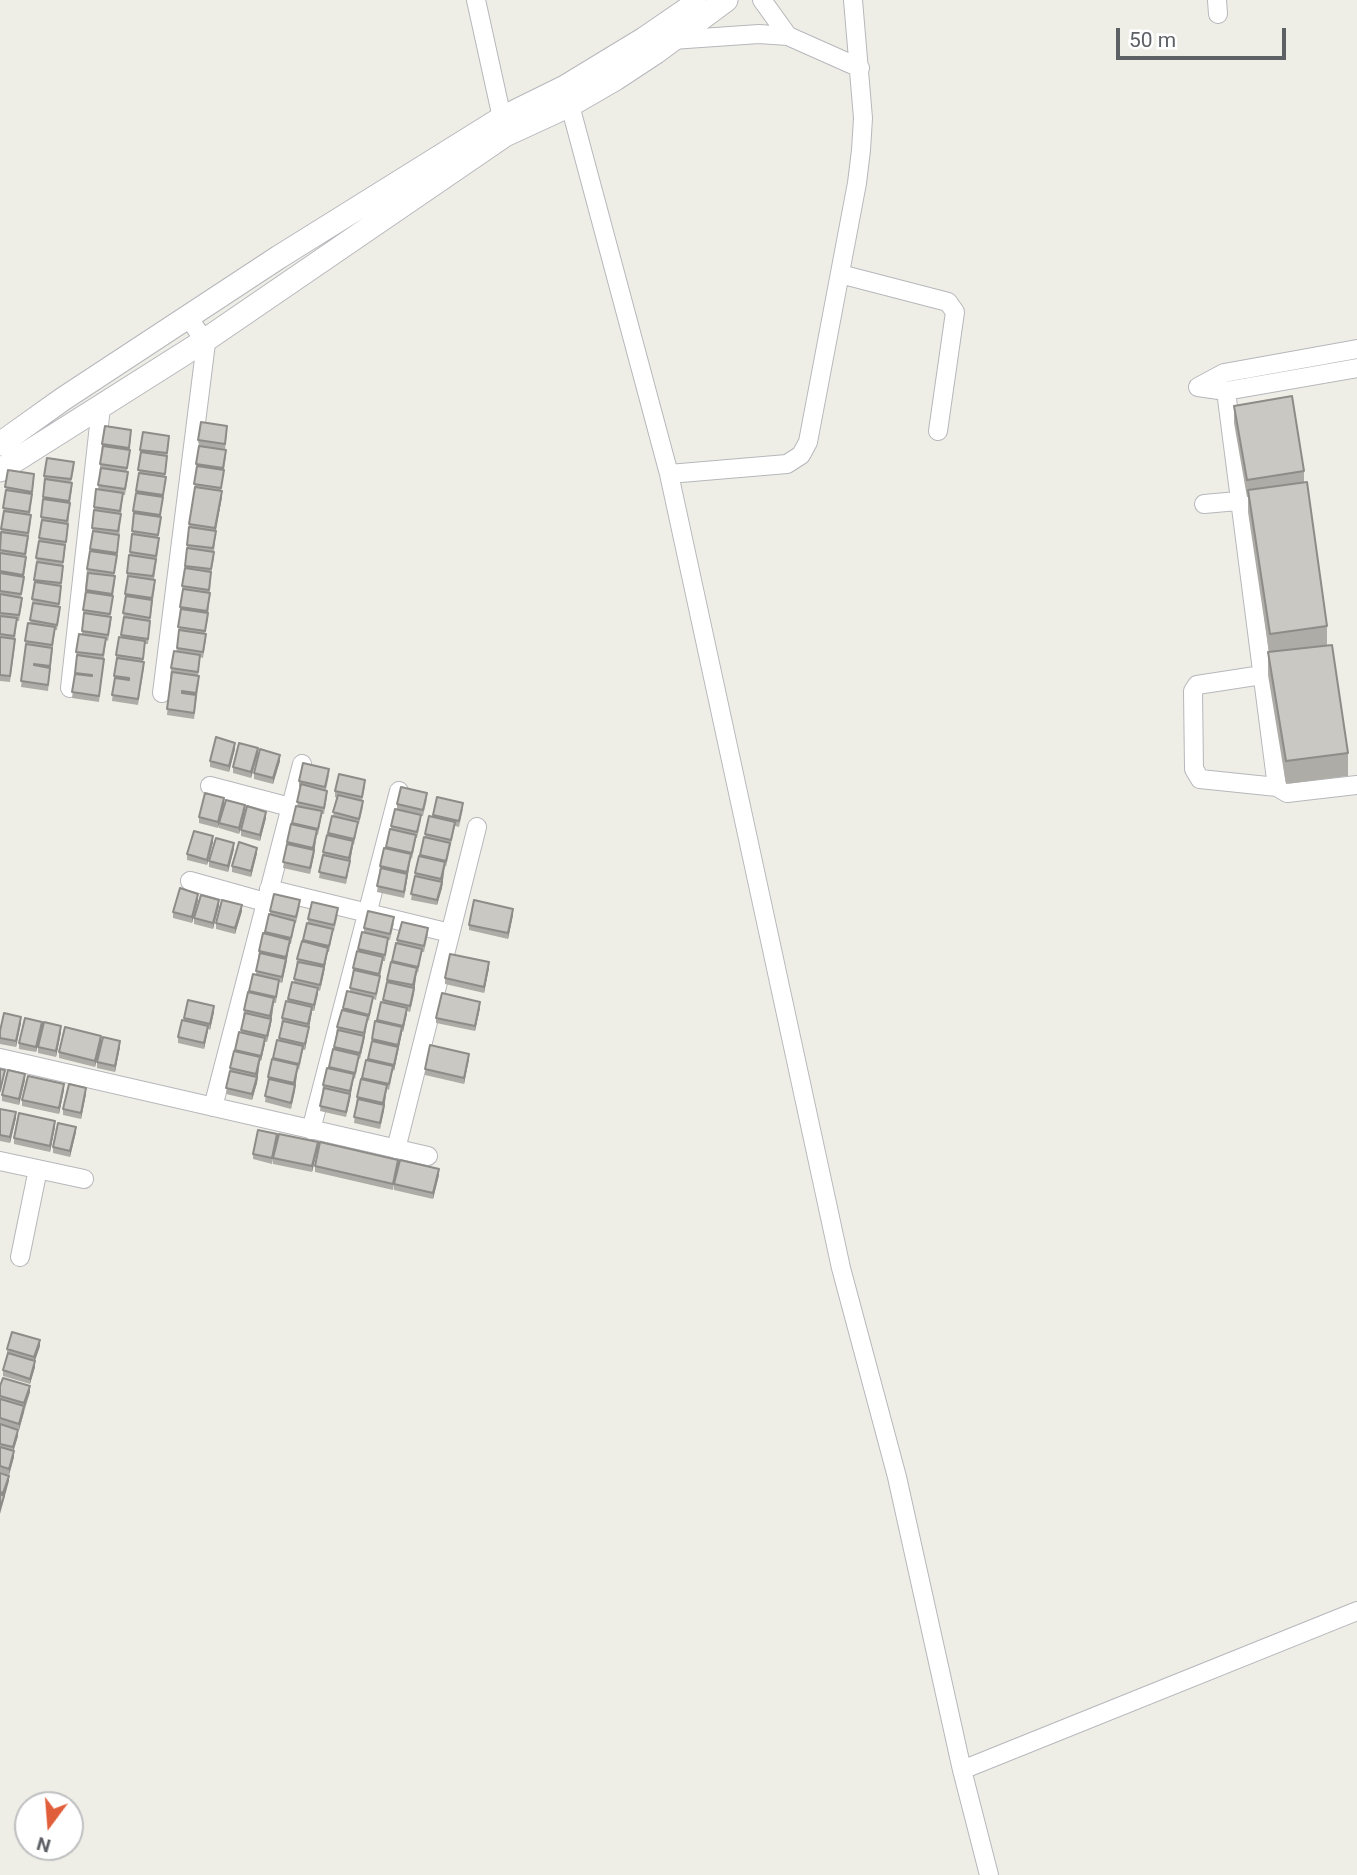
<!DOCTYPE html>
<style>
body{margin:0}
#map{position:relative;width:1357px;height:1875px;overflow:hidden;background:#efeee6;font-family:Roboto,sans-serif}
canvas{display:block}
.north{position:absolute;left:14px;top:1791px;width:70px;height:70px;box-sizing:border-box;background:#fff;border:2px solid #bebfc1;border-radius:50%;rotate:196deg;font-size:19px;font-weight:700;line-height:28px;text-align:center;color:#5d6065}
.north::after{content:'';display:block;margin:auto;width:24px;height:32px;background:#e15e3a;clip-path:polygon(50% 0,100% 100%,50% 72%,0 100%)}
.scale{position:absolute;left:1116px;top:28px;width:170px;height:32px;box-sizing:border-box;border:4px solid #5d6065;border-top:0;padding-left:9px;font-size:21px;line-height:24px;white-space:nowrap;color:#5d6065;-webkit-text-stroke:5px #fff;paint-order:stroke}
</style>
<div id="map">
<canvas width="1357" height="1875"></canvas>
<div class="north">N</div>
<div class="scale">50 m</div>
</div>
<script>
const context = document.querySelector('canvas').getContext('2d');
context.lineJoin = 'round';
const poly = rows => new Path2D(rows.map(r => 'M' + r).join(''));
function trace(path, color, width, dash) { context.strokeStyle = color; context.lineWidth = width; context.lineCap = dash ? 'butt' : 'round'; context.setLineDash(dash || []); context.stroke(path); }
function fill(path, color) { context.fillStyle = color; context.fill(path, 'evenodd'); }
const minor = poly([
 [476,0,502,118],
 [762,0,788,36],
 [1217,0,1218,14],
 [672,40,759,34,788,36,860,68],
 [567,94,669,474,841,1268,897,1477,962,1770,989,1875],
 [840,274,948,302,955,312,938,431],
 [1357,349,1224,373,1198,387,1226,391,1357,368],
 [1226,391,1277,787],
 [669,474,787,464,801,455,808,442,857,183,861,150,863,118,853,0],
 [1204,504,1249,500],
 [1262,675,1197,685,1193,691,1194,769,1200,779,1277,787,1287,793,1357,785],
 [70,688,101,407],
 [162,693,206,343,188,317],
 [210,786,290,807],
 [190,881,265,902],
 [269,889,450,933],
 [0,1058,428,1156],
 [213,1107,302,764],
 [311,1130,399,791],
 [396,1149,477,827],
 [0,1161,84,1179],
 [20,1257,38,1169],
 [962,1770,1357,1611]
]);
const tertiary = poly([
 [0,444,63,399,279,257,502,118,565,87,644,39,695,4],
 [0,470,204,341,505,135,570,105,615,79,656,52,726,0]
]);
trace(minor, '#b6b7bc', 20);
trace(tertiary, '#b6b7bc', 25);
trace(minor, '#fff', 18);
trace(tertiary, '#fff', 23);
fill(poly([
 [1234,406,1304,471,1304,483,1327,626,1327,646,1348,753,1348,776,1286,784,1268,675,1268,652,1269,652,1248,512,1248,497,1247,497,1234,423],
 [227,432,225,450,226,456,221,491,222,497,216,531,214,552,214,558,211,575,208,619,205,634,206,640,203,658,200,657,198,676,199,682,194,719,167,715,171,668,177,651,180,607,183,592,182,586,187,550,187,545,189,524,197,470,199,446,198,440],
 [131,436,127,471,128,477,125,495,123,495,121,514,119,540,114,576,115,582,110,617,111,623,108,641,106,640,99,702,72,698,77,657,76,652,82,634,84,616,83,610,87,569,92,533,94,507,98,490,102,444],
 [169,442,158,538,159,544,154,580,155,586,150,621,150,627,148,644,145,644,143,662,144,668,138,705,112,701,116,661,116,655,121,638,124,619,123,613,127,579,127,573,132,537,133,511,139,476,140,450],
 [74,468,71,483,72,489,70,503,68,530,63,566,63,572,59,606,60,612,57,630,55,630,48,691,21,687,26,647,25,641,30,624,33,605,32,599,43,503,44,476],
 [8,470,34,479,30,515,31,521,26,557,26,563,21,598,22,604,19,621,17,621,15,639,15,645,10,682,0,681,0,539],
 [235,749,229,772,210,767,210,761],
 [258,754,251,778,233,773,233,767],
 [280,761,273,784,254,779,254,773],
 [329,775,326,790,327,797,324,814,322,814,318,835,317,835,310,874,283,868,287,842,292,825,296,806,297,806,301,787,299,787,299,781],
 [365,786,362,801,363,807,359,824,358,824,354,845,353,845,346,884,319,878,323,852,332,816,333,816,337,798,335,797,335,791],
 [427,799,423,816,421,816,421,820,417,838,416,838,412,859,411,858,404,898,377,892,380,866,386,848,390,829,391,830,391,826,397,809,397,804],
 [224,804,218,828,199,823,199,817],
 [463,809,459,827,455,826,446,867,445,866,442,888,437,905,411,900,415,873,420,856,424,837,425,837,425,834,433,817,433,815],
 [245,810,239,834,219,828,219,823],
 [266,818,260,841,241,836,241,830],
 [213,842,207,865,187,860,187,854],
 [234,849,228,872,209,867,209,861],
 [257,853,251,877,232,872,232,866],
 [198,900,192,923,173,918,173,912],
 [219,906,213,929,194,924,194,918],
 [300,906,296,923,295,923,291,944,290,944,286,965,282,983,279,982,276,1003,274,1003,271,1024,267,1042,265,1042,261,1061,260,1061,257,1083,252,1100,226,1094,230,1068,235,1051,239,1032,241,1032,244,1010,249,993,253,974,256,974,259,951,265,934,269,914,270,915,270,911],
 [242,911,235,934,216,929,216,923],
 [338,914,334,931,333,931,329,952,328,952,320,991,318,990,314,1011,312,1011,305,1050,303,1050,299,1070,298,1069,291,1109,265,1102,268,1077,273,1059,277,1040,279,1041,282,1018,288,1001,292,982,294,982,297,959,303,942,307,923,308,923,308,919],
 [513,915,508,939,469,930,469,925],
 [394,923,390,940,388,940,385,961,383,961,376,1000,373,999,369,1021,368,1020,364,1041,360,1059,359,1059,355,1079,354,1078,346,1117,320,1111,323,1085,329,1068,333,1049,334,1049,337,1027,343,1008,350,991,353,968,364,932,364,928],
 [428,934,424,952,422,952,418,973,417,972,410,1012,407,1011,403,1032,402,1032,394,1071,393,1070,389,1090,387,1089,380,1129,354,1123,357,1097,362,1079,366,1060,368,1061,372,1044,372,1039,377,1022,381,1002,383,1003,387,980,397,943,397,940],
 [489,968,484,993,445,984,445,978],
 [480,1008,475,1031,436,1023,436,1018],
 [214,1012,210,1030,208,1029,204,1049,178,1043,178,1037,184,1018],
 [42,1022,36,1052,19,1049,19,1043],
 [21,1023,16,1047,0,1044,0,1031],
 [61,1032,56,1057,38,1053,38,1047],
 [101,1042,95,1067,59,1058,59,1052],
 [120,1047,115,1072,97,1068,97,1062],
 [469,1059,464,1084,425,1075,425,1069],
 [25,1080,19,1105,2,1101,2,1095],
 [64,1090,59,1114,22,1106,22,1100],
 [86,1094,81,1119,63,1115,63,1109],
 [0,1109,16,1118,10,1143,0,1141],
 [55,1127,50,1152,14,1144,14,1138],
 [76,1132,70,1157,53,1153,53,1147],
 [277,1139,272,1164,253,1159,253,1154],
 [318,1148,312,1172,273,1164,273,1158],
 [398,1160,393,1190,315,1172,315,1166],
 [439,1175,433,1199,394,1190,394,1184],
 [40,1346,35,1361,35,1367,30,1384,3,1376,3,1370,7,1355,7,1349],
 [0,1386,30,1392,19,1430,0,1424],
 [0,1424,18,1436,13,1451,14,1457,9,1475,0,1472]
]), '#aeaca7');
fill(poly([
 [222,491,222,497,215,534,215,528],
 [235,743,235,749,229,772,229,766],
 [258,748,258,754,251,778,251,772],
 [280,755,280,761,273,784,273,778],
 [224,798,224,804,218,828,218,822],
 [245,805,245,810,239,834,239,828],
 [266,812,266,818,260,841,260,835],
 [317,830,314,856,310,874,313,848],
 [213,836,213,842,207,865,207,860],
 [353,841,353,846,346,884,349,858],
 [234,843,234,849,228,872,228,866],
 [257,848,257,853,251,877,251,871],
 [411,854,407,880,404,898,407,872],
 [445,862,442,888,437,905,437,900],
 [198,894,198,900,192,923,192,917],
 [219,900,219,906,213,929,213,923],
 [242,905,242,911,235,934,235,928],
 [513,909,513,915,508,939,508,933],
 [290,940,286,965,282,983,282,977],
 [328,948,324,973,320,991,324,965],
 [489,962,489,968,484,993,484,987],
 [417,968,414,994,410,1012,413,985],
 [318,988,318,994,314,1011,314,1005],
 [274,998,271,1024,267,1042,270,1016],
 [480,1002,480,1008,475,1031,475,1026],
 [214,1006,214,1012,210,1030,210,1024],
 [312,1007,312,1012,305,1050,305,1044],
 [407,1008,407,1014,403,1032,403,1026],
 [368,1016,364,1041,360,1059,364,1033],
 [21,1017,21,1023,16,1047,16,1041],
 [42,1022,42,1028,36,1052,36,1047],
 [61,1026,61,1032,56,1057,56,1051],
 [208,1026,208,1031,204,1049,204,1043],
 [402,1027,402,1033,394,1071,394,1065],
 [101,1036,101,1042,95,1067,95,1061],
 [265,1038,265,1044,261,1061,261,1056],
 [120,1041,120,1047,115,1072,115,1066],
 [469,1054,469,1059,464,1084,464,1078],
 [260,1057,257,1083,252,1100,252,1094],
 [298,1065,295,1091,291,1109,294,1083],
 [25,1074,25,1080,19,1105,19,1099],
 [354,1074,350,1100,346,1117,350,1091],
 [64,1084,64,1090,59,1114,59,1108],
 [387,1085,384,1111,380,1129,383,1103],
 [86,1088,86,1094,81,1119,81,1113],
 [16,1112,16,1118,10,1143,10,1137],
 [55,1121,55,1127,50,1152,50,1146],
 [76,1127,76,1132,70,1157,70,1151],
 [318,1142,318,1148,312,1172,312,1166],
 [439,1169,439,1175,433,1199,433,1193],
 [40,1340,40,1346,34,1363,34,1357],
 [35,1361,35,1367,30,1384,30,1379],
 [30,1386,30,1392,24,1409,24,1403],
 [24,1406,24,1412,19,1430,19,1424],
 [18,1430,18,1436,13,1453,13,1447],
 [14,1451,14,1457,9,1475,9,1469],
 [9,1476,9,1481,0,1514,0,1508,3,1493]
]), '#8d8c88');
const building = poly([
 [1292,396,1304,471,1247,480,1234,406,1292,396],
 [201,422,227,426,225,444,198,440,201,422],
 [105,426,131,430,129,448,102,444,105,426],
 [143,432,169,436,167,453,140,450,143,432],
 [103,446,130,450,127,468,100,464,103,446],
 [199,446,226,450,223,468,196,464,199,446],
 [141,452,167,456,165,474,138,470,141,452],
 [47,458,74,462,71,479,44,476,47,458],
 [197,466,224,470,221,488,194,484,197,466],
 [101,468,128,472,125,489,98,485,101,468],
 [8,470,34,474,32,492,5,487,8,470],
 [139,473,166,477,163,495,136,491,139,473],
 [45,479,72,483,69,501,43,497,45,479],
 [1307,482,1327,626,1270,634,1248,490,1307,482],
 [195,487,222,491,215,528,189,524,195,487],
 [96,489,123,493,120,511,94,507,96,489],
 [6,490,32,494,29,512,3,508,6,490],
 [136,493,163,497,160,515,133,511,136,493],
 [43,499,70,503,67,521,41,517,43,499],
 [94,510,121,514,118,531,92,528,94,510],
 [4,511,31,515,28,533,1,529,4,511],
 [134,513,161,517,158,535,132,531,134,513],
 [42,520,68,524,66,542,39,538,42,520],
 [189,527,216,531,213,548,187,545,189,527],
 [93,531,119,535,117,553,90,549,93,531],
 [1,532,28,536,25,554,0,550,1,532],
 [132,534,159,538,156,556,130,552,132,534],
 [39,541,65,545,63,562,36,558,39,541],
 [187,548,214,552,211,569,185,566,187,548],
 [90,551,117,555,114,573,87,569,90,551],
 [0,553,26,557,23,575,0,571,0,553],
 [129,555,156,559,153,576,127,573,129,555],
 [37,562,63,566,61,583,34,580,37,562],
 [185,568,211,572,209,590,182,586,185,568],
 [0,573,24,577,21,594,0,591,0,573],
 [88,573,115,576,112,594,86,590,88,573],
 [128,576,155,580,152,598,125,594,128,576],
 [35,582,61,586,59,604,32,599,35,582],
 [183,589,210,593,207,611,180,607,183,589],
 [86,592,113,596,110,614,83,610,86,592],
 [0,594,22,598,19,615,0,613,0,594],
 [126,596,152,600,150,618,123,613,126,596],
 [33,603,60,607,57,625,30,620,33,603],
 [181,609,208,613,205,631,178,627,181,609],
 [84,613,111,617,108,635,82,631,84,613],
 [0,616,17,618,14,636,0,634,0,616],
 [124,617,150,621,148,639,121,635,124,617],
 [28,623,55,627,52,645,25,641,28,623],
 [179,630,206,634,203,652,177,648,179,630],
 [79,634,106,638,103,655,76,652,79,634],
 [0,637,15,639,10,676,0,675,0,637],
 [119,637,145,641,143,659,116,655,119,637],
 [26,644,52,648,50,666,34,664,34,665,50,668,48,685,21,681,26,644],
 [1332,645,1348,753,1286,761,1268,652,1332,645],
 [174,651,200,655,198,672,171,668,174,651],
 [77,655,104,659,99,696,72,692,75,674,92,676,92,675,75,673,77,655],
 [117,658,144,662,138,699,112,695,115,678,129,680,129,678,114,676,117,658],
 [172,672,199,676,196,693,182,691,182,693,196,695,194,713,167,709,172,672],
 [216,737,235,743,229,766,210,761,216,737],
 [239,743,258,748,251,772,233,767,239,743],
 [260,749,280,755,273,778,254,773,260,749],
 [303,763,329,769,325,787,299,781,303,763],
 [339,774,365,780,362,797,335,791,339,774],
 [301,784,327,791,324,808,297,802,301,784],
 [401,787,427,793,423,810,397,804,401,787],
 [205,793,224,798,218,822,199,817,205,793],
 [338,795,363,801,359,819,333,812,338,795],
 [437,797,463,803,459,821,433,815,437,797],
 [226,800,245,805,239,828,219,823,226,800],
 [247,806,266,812,260,835,241,830,247,806],
 [296,806,322,811,318,829,292,823,296,806],
 [395,809,421,815,417,832,391,826,395,809],
 [332,816,358,822,354,839,328,833,332,816],
 [429,816,455,822,451,840,425,834,429,816],
 [291,824,317,830,313,848,287,842,291,824],
 [390,829,416,835,412,853,386,847,390,829],
 [194,831,213,836,207,860,187,854,194,831],
 [327,835,353,841,349,858,323,852,327,835],
 [424,837,450,843,446,861,420,855,424,837],
 [216,838,234,843,228,866,209,861,216,838],
 [239,842,257,848,251,871,232,866,239,842],
 [287,844,314,850,310,868,283,862,287,844],
 [384,848,411,854,407,872,380,866,384,848],
 [323,855,350,861,346,878,319,872,323,855],
 [419,856,445,862,441,879,415,873,419,856],
 [381,868,407,874,404,892,377,886,381,868],
 [415,876,442,882,437,900,411,894,415,876],
 [180,888,198,894,192,917,173,912,180,888],
 [274,894,300,900,296,917,270,911,274,894],
 [201,895,219,900,213,923,194,918,201,895],
 [222,900,242,905,235,928,216,923,222,900],
 [474,900,513,909,508,933,469,925,474,900],
 [312,902,338,908,334,925,308,919,312,902],
 [368,911,394,917,390,934,364,928,368,911],
 [269,914,295,921,291,938,265,932,269,914],
 [402,922,428,928,424,946,397,940,402,922],
 [307,923,333,929,329,946,303,940,307,923],
 [362,932,388,938,385,955,358,949,362,932],
 [263,933,290,940,286,957,259,951,263,933],
 [302,941,328,948,324,965,297,959,302,941],
 [396,943,422,949,418,967,392,961,396,943],
 [357,951,383,957,379,974,353,968,357,951],
 [260,953,286,959,282,977,256,971,260,953],
 [450,954,489,962,484,987,445,978,450,954],
 [298,962,324,967,320,985,294,979,298,962],
 [391,962,417,968,413,985,387,980,391,962],
 [354,970,380,976,376,994,350,988,354,970],
 [253,974,279,980,276,997,249,991,253,974],
 [292,982,318,988,314,1005,288,999,292,982],
 [387,982,414,988,410,1006,383,1000,387,982],
 [347,991,373,997,369,1015,343,1008,347,991],
 [248,992,274,998,270,1016,244,1010,248,992],
 [442,993,480,1002,475,1026,436,1018,442,993],
 [188,1000,214,1006,210,1024,184,1018,188,1000],
 [286,1001,312,1007,308,1024,282,1018,286,1001],
 [381,1002,407,1008,403,1026,377,1020,381,1002],
 [342,1010,368,1016,364,1033,337,1027,342,1010],
 [4,1013,21,1017,16,1041,0,1038,0,1031,4,1013],
 [245,1013,271,1019,267,1036,241,1030,245,1013],
 [25,1018,42,1022,36,1047,19,1043,25,1018],
 [182,1020,208,1026,204,1043,178,1037,182,1020],
 [283,1021,309,1027,305,1044,279,1038,283,1021],
 [375,1021,402,1027,398,1045,372,1039,375,1021],
 [44,1022,61,1026,56,1051,38,1047,44,1022],
 [65,1027,101,1036,95,1061,59,1052,65,1027],
 [338,1030,364,1036,360,1053,334,1047,338,1030],
 [239,1032,265,1038,261,1056,235,1050,239,1032],
 [103,1037,120,1041,115,1066,97,1062,103,1037],
 [277,1040,303,1046,299,1064,273,1058,277,1040],
 [372,1041,398,1047,394,1065,368,1059,372,1041],
 [430,1045,469,1054,464,1078,425,1069,430,1045],
 [333,1049,359,1055,355,1073,329,1067,333,1049],
 [234,1051,260,1057,256,1074,230,1068,234,1051],
 [272,1059,298,1065,294,1083,268,1077,272,1059],
 [366,1060,393,1066,389,1084,362,1078,366,1060],
 [327,1068,354,1074,350,1091,323,1085,327,1068],
 [0,1069,5,1070,0,1091,0,1069],
 [8,1070,25,1074,19,1099,2,1095,8,1070],
 [230,1071,257,1077,252,1094,226,1088,230,1071],
 [28,1076,64,1084,59,1108,22,1100,28,1076],
 [269,1079,295,1085,291,1103,265,1096,269,1079],
 [361,1079,387,1085,383,1103,357,1097,361,1079],
 [69,1084,86,1088,81,1113,63,1109,69,1084],
 [324,1088,350,1094,346,1112,320,1106,324,1088],
 [358,1099,384,1105,380,1123,354,1117,358,1099],
 [0,1109,16,1112,10,1137,0,1135,0,1109],
 [19,1113,55,1121,50,1146,14,1138,19,1113],
 [58,1123,76,1127,70,1151,53,1147,58,1123],
 [258,1130,277,1134,272,1158,253,1154,258,1130],
 [279,1134,318,1142,312,1166,273,1158,279,1134],
 [320,1142,398,1160,393,1184,315,1166,320,1142],
 [400,1160,439,1169,433,1193,394,1184,400,1160],
 [12,1332,40,1340,34,1357,7,1349,12,1332],
 [8,1353,35,1361,30,1379,3,1370,8,1353],
 [3,1378,30,1386,24,1403,0,1396,0,1386,3,1378],
 [0,1399,24,1406,19,1424,0,1418,0,1399],
 [0,1424,18,1430,13,1447,0,1444,0,1424],
 [0,1447,14,1451,9,1469,0,1466,0,1447],
 [0,1473,9,1476,3,1493,0,1492,0,1473],
 [0,1494,4,1496,0,1508,0,1494]
]);
fill(building, '#cac8c2');
trace(building, '#8d8c88', 2);
</script>
